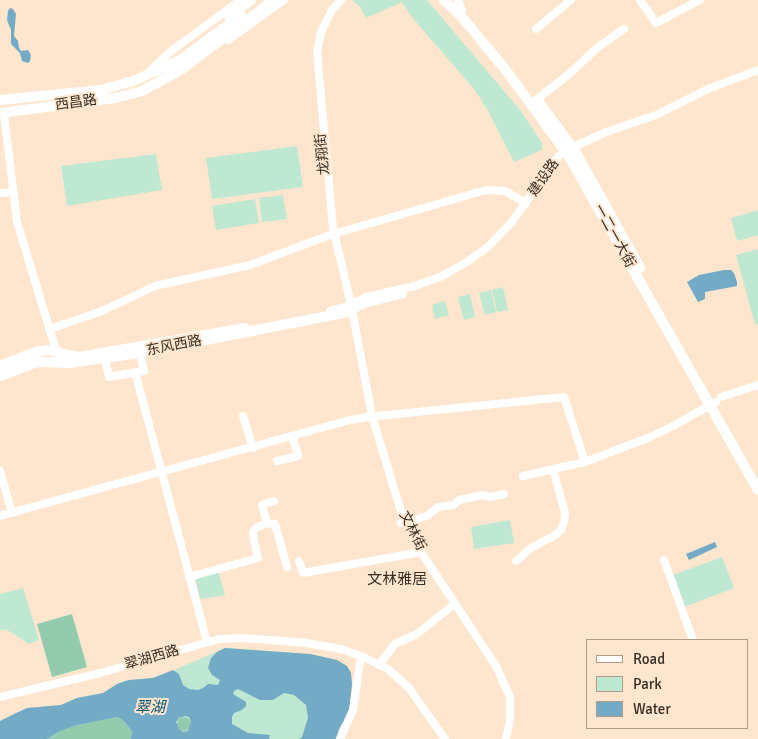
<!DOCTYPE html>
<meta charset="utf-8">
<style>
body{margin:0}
#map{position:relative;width:758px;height:739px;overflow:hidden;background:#fee6ce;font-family:Signika,sans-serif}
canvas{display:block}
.legend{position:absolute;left:586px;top:639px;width:162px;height:90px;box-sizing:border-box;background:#fee6ce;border:1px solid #ae9c8a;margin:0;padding:6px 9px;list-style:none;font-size:15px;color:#362d24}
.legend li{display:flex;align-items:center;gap:10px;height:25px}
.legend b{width:25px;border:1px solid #ae9c8a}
</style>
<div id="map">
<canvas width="758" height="739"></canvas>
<ul class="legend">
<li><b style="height:6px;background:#fff"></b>Road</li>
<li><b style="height:14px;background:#bfe8d3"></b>Park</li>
<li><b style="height:14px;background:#73aac6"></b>Water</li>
</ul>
</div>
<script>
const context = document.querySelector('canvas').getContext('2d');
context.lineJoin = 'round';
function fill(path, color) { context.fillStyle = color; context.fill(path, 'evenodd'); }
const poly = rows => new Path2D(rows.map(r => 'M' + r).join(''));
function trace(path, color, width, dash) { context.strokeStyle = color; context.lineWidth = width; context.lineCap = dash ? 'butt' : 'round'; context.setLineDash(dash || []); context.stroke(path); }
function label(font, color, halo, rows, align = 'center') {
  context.font = font + ' Signika,"Noto Sans SC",sans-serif'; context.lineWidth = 4; context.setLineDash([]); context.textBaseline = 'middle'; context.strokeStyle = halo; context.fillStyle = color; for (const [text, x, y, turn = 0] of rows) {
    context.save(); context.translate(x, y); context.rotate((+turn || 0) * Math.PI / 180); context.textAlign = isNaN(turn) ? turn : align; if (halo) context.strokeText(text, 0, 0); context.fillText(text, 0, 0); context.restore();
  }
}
fill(poly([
 [352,0,427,0,521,111,542,143,542,150,514,162,487,109,475,90,410,15,402,2,366,18,360,7],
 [297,146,303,187,212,199,206,158],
 [156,154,162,190,67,206,61,166],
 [283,195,287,219,262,222,259,198],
 [255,199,259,223,216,230,212,206],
 [758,210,758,235,737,241,731,218],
 [758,249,758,324,755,325,736,255],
 [503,287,508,310,497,312,492,290],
 [491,290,496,312,485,315,479,293],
 [470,294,475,317,464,320,458,297],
 [445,301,449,315,435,319,432,305],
 [510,520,514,543,474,549,471,527],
 [722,557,734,588,684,607,673,575],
 [218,570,225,595,200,599,195,576],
 [23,588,39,640,29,644,7,630,0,630,0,594],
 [225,648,310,654,337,660,347,666,351,673,352,685,346,719,339,729,336,739,0,739,0,721,27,708,61,705,77,698,103,693,123,681,158,677]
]), '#bfe8d3');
fill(poly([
 [72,614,87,667,52,677,37,624],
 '177 724a7 7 0 1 1 14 0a7 7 0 1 1-14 0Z',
 [118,717,124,721,132,731,131,739,47,739,58,732,77,725]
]), '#93cbae');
fill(poly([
 [10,8,13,9,16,14,14,36,18,41,19,48,21,51,28,50,31,55,30,61,28,63,22,61,20,53,11,44,11,30,7,20,8,11],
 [724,270,731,270,734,273,737,282,737,286,705,292,705,299,698,302,687,282,699,275],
 [715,542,717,547,689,560,686,554],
 [225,648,310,654,337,660,347,666,351,673,352,685,349,712,339,729,336,739,299,739,302,737,308,718,306,705,294,695,284,693,273,700,260,700,238,689,234,691,233,694,246,702,246,706,242,710,234,713,232,717,232,724,248,733,270,735,269,739,131,739,132,731,124,721,118,717,77,725,58,732,47,739,0,739,0,721,14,714,27,708,61,705,77,698,103,693,117,684,129,680,153,678,173,670,179,674,183,685,189,689,198,690,203,688,208,684,218,685,220,680,212,675,208,668,211,658,217,652],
 [185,716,189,717,191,722,188,731,183,732,179,729,176,722,179,718]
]), '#73aac6');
trace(poly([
 [341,0,332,10,321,32,317,53,333,228,351,304,372,416,403,518,421,552,496,666,510,697,510,720,506,739],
 [458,0,462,10],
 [640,0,656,23,700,0],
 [536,29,571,0],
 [228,40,284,0],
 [150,71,171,51,241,0],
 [536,100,568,75,598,47,624,29],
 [4,113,17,222,58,357],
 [0,193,14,192],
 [330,311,347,306,366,297,415,286,440,277,467,262,489,246,511,223,558,157,565,151,606,132,656,115,708,89,758,70],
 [348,312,367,303,403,294],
 [50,329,102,311,155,286,250,265,330,235,486,190,505,191,526,203],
 [57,352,79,356,245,327],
 [104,355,109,377,144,371,139,349],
 [135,372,207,642],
 [721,397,758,385],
 [243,416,253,448],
 [277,461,298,456,292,436],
 [0,471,12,513],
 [523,476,585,462],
 [0,516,350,420,368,417,564,397,585,462,648,438,673,426,716,402],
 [267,523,275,524,287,567],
 [401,523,427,516,438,507,454,505,459,500,483,495,490,497,504,494],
 [664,560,693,640],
 [299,561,303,573,421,552],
 [516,561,531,548,554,536,561,530,564,522,565,513,553,469],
 [189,577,258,558,253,537,253,532,256,528,267,523,262,505,274,501],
 [379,665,395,644,417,634,452,606],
 [0,697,100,673,219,639,240,638,285,641,306,643,341,649,361,656,388,669,409,688,445,739],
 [340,739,353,710,361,656]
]), '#fff', 8);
trace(poly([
 [444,0,462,17,505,69,568,155,758,490],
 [229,16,251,0],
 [175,64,241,15],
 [0,100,101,90,133,81,178,61],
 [538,101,575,151,640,268],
 [0,113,115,98,142,91,182,69,274,0],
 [0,366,35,352,48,350,57,352],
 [0,376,38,362,70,363,140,353,348,312]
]), '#fff', 10);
label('14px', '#362d24', '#fee6ce', [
 ["西昌路",76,103,-8],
 ["龙翔街",323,154,-96],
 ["建设路",544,178,-55],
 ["一二一大街",614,236,61],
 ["东风西路",174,346,-11],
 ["文林街",412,531,63],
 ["翠湖西路",152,658,-16]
]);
label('15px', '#362d24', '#fee6ce', [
 ["文林雅居",397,580]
]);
label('italic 15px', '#0c5471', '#fee6ce', [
 ["翠湖",150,708]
]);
</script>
